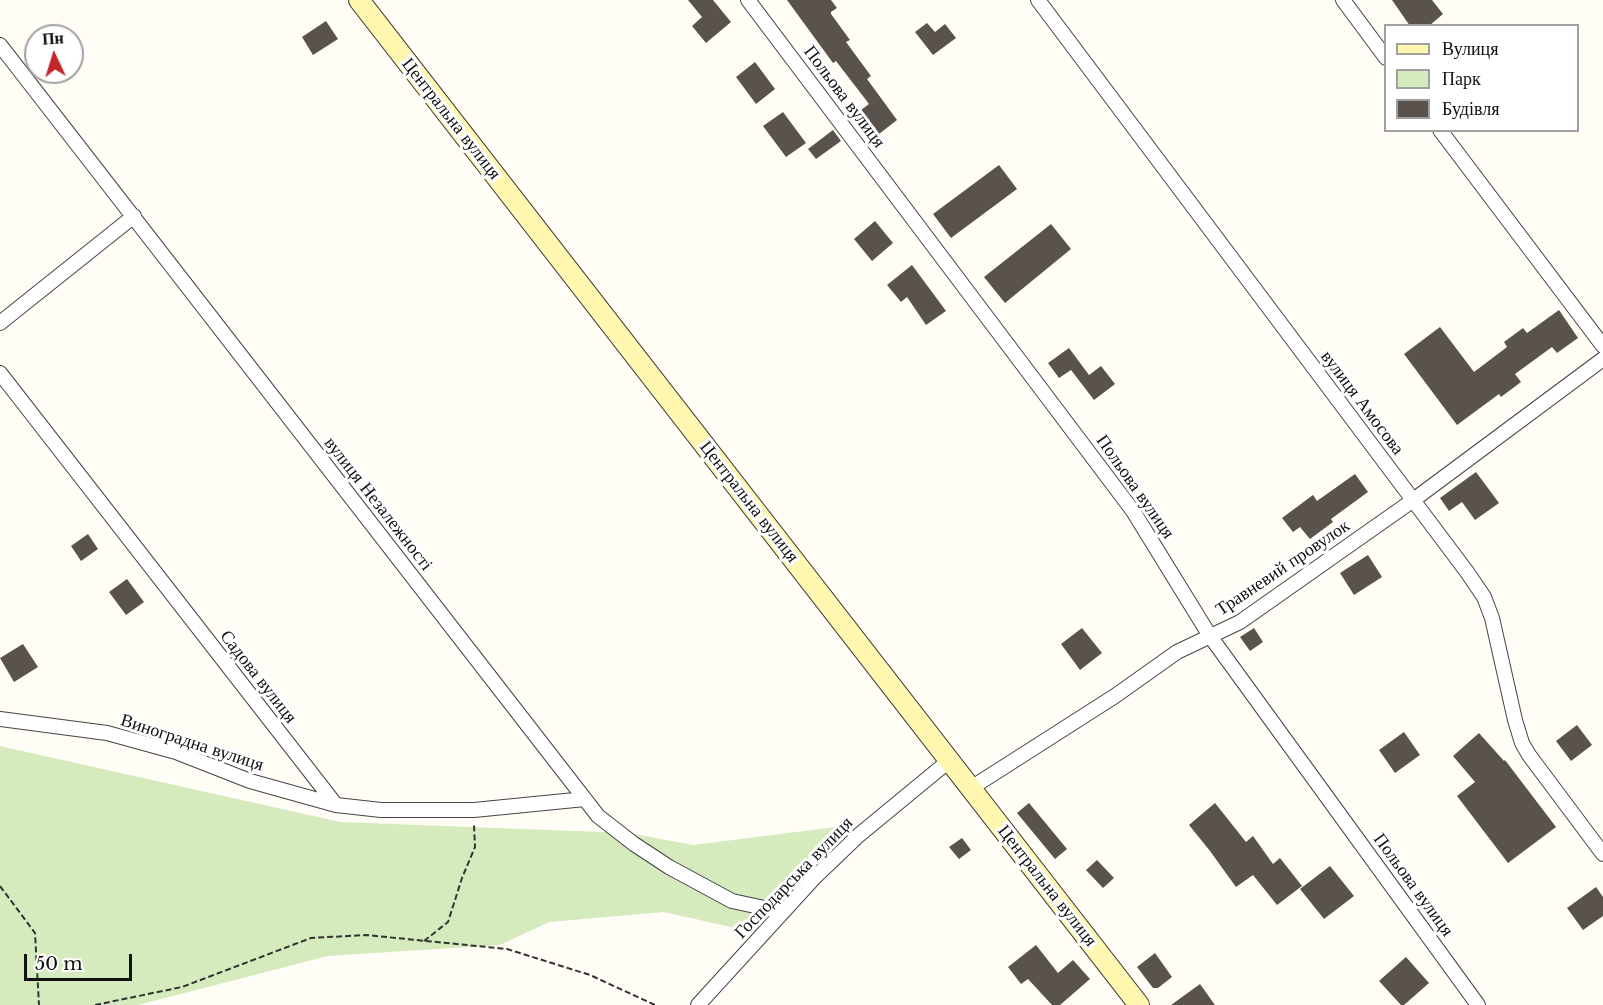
<!DOCTYPE html>
<meta charset="utf-8">
<style>
body{margin:0}
#map{position:relative;width:1603px;height:1005px;overflow:hidden;background:#fffdf5;font-family:"Libre Baskerville",serif}
canvas{display:block}
.legend{position:absolute;left:1384px;top:24px;width:195px;height:108px;box-sizing:border-box;background:#fff;border:2px solid #a0a0a0;margin:0;padding:8px 10px;list-style:none;font-size:18px;color:#111}
.legend li{display:flex;align-items:center;gap:12px;height:30px}
.legend b{width:30px;border:2px solid #a0a0a0}
.north{position:absolute;left:24px;top:24px;width:60px;height:60px;box-sizing:border-box;background:#fff;border:2px solid #a0a0a0;border-radius:50%;rotate:356deg;font-size:16px;font-weight:700;line-height:24px;text-align:center;color:#111}
.north::after{content:'';display:block;margin:auto;width:21px;height:27px;background:#c4262e;clip-path:polygon(50% 0,100% 100%,50% 72%,0 100%)}
.scale{position:absolute;left:24px;top:954px;width:108px;height:27px;box-sizing:border-box;border:3px solid #111;border-top:0;padding-left:8px;font-size:18px;line-height:21px;white-space:nowrap;color:#111;-webkit-text-stroke:4px #fff;paint-order:stroke}
</style>
<div id="map">
<canvas width="1603" height="1005"></canvas>
<ul class="legend">
<li><b style="height:8px;background:#fff6b0"></b>Вулиця</li>
<li><b style="height:16px;background:#d5ebbd"></b>Парк</li>
<li><b style="height:16px;background:#5a524d"></b>Будівля</li>
</ul>
<div class="north">Пн</div>
<div class="scale">50 m</div>
</div>
<script>
const context = document.querySelector('canvas').getContext('2d');
context.lineJoin = 'round';
function fill(path, color) { context.fillStyle = color; context.fill(path, 'evenodd'); }
const poly = rows => new Path2D(rows.map(r => 'M' + r).join(''));
function trace(path, color, width, dash) { context.strokeStyle = color; context.lineWidth = width; context.lineCap = dash ? 'butt' : 'round'; context.setLineDash(dash || []); context.stroke(path); }
function label(font, color, halo, rows, align = 'center') {
  context.font = font + ' "Libre Baskerville",serif'; context.lineWidth = 6; context.setLineDash([]); context.textBaseline = 'middle'; context.strokeStyle = halo; context.fillStyle = color; for (const [text, x, y, turn = 0] of rows) {
    context.save(); context.translate(x, y); context.rotate((+turn || 0) * Math.PI / 180); context.textAlign = isNaN(turn) ? turn : align; if (halo) context.strokeText(text, 0, 0); context.fillText(text, 0, 0); context.restore();
  }
}
fill(poly([
 [0,746,340,822,629,833,693,845,836,827,744,930,664,912,549,922,500,945,328,956,138,1005,0,1005]
]), '#d5ebbd');
fill(poly([
 [688,0,713,0,731,22,706,43,692,26,702,17],
 [787,0,831,0,837,8,831,12,831,14,850,40,846,42,871,76,867,79,897,120,879,134,861,110,869,104,836,61,833,63],
 [1392,0,1432,0,1443,14,1429,26,1410,26],
 [326,21,338,39,313,55,302,37],
 [927,23,935,32,945,24,956,38,933,55,915,32],
 [755,62,775,89,756,104,736,77],
 [783,112,806,143,786,157,763,126],
 [833,130,841,141,816,159,808,149],
 [999,165,1017,189,951,238,933,214],
 [875,221,893,243,872,261,854,239],
 [1051,224,1071,249,1005,303,984,277],
 [912,265,946,311,926,325,907,297,901,302,887,285],
 [1559,310,1578,338,1557,353,1552,347,1515,374,1521,382,1501,397,1499,394,1457,425,1404,354,1440,327,1474,372,1507,347,1504,342,1523,328,1527,333],
 [1069,348,1089,375,1101,366,1115,384,1094,400,1071,370,1059,378,1048,363],
 [1476,472,1499,503,1475,520,1462,502,1449,511,1440,498],
 [1355,474,1368,492,1331,519,1333,522,1310,539,1300,527,1293,532,1282,518,1313,495,1317,501],
 [88,534,98,549,81,561,71,546],
 [1368,555,1382,577,1354,595,1340,573],
 [127,579,144,602,126,615,109,592],
 [1082,628,1102,653,1080,670,1061,644],
 [1254,628,1263,642,1250,651,1240,637],
 [23,644,38,667,14,682,0,658],
 [1577,725,1592,745,1571,761,1556,741],
 [1404,732,1420,755,1395,773,1379,750],
 [1479,733,1504,761,1505,760,1556,827,1508,863,1457,796,1475,782,1453,756],
 [1029,803,1067,849,1055,859,1017,813],
 [1215,803,1246,842,1253,836,1273,864,1280,858,1302,886,1277,905,1253,875,1236,887,1210,851,1189,825],
 [962,838,971,850,959,859,949,847],
 [1097,860,1114,878,1103,888,1086,870],
 [1330,866,1354,896,1324,919,1300,889],
 [1596,887,1603,897,1603,916,1583,930,1567,908],
 [1036,945,1058,973,1073,960,1090,979,1060,1005,1052,1005,1028,979,1021,984,1008,967],
 [1155,953,1172,977,1158,988,1153,988,1137,967],
 [1406,957,1429,983,1404,1005,1401,1005,1379,981],
 [1200,984,1215,1005,1171,1005]
]), '#5a524d');
const street = poly([
 [748,0,1133,511,1210,636,1478,1005],
 [1038,0,1467,572,1484,597,1492,618,1515,720,1522,743,1529,755,1603,854],
 [1343,0,1386,58],
 [0,45,598,816,634,844,669,867,732,901,783,912],
 [1440,130,1603,346],
 [0,323,134,216],
 [0,373,336,805,381,810,474,810,585,799],
 [0,719,107,733,176,752,250,781,336,805],
 [971,788,1115,696,1177,652,1240,622,1412,501,1603,359],
 [698,1005,814,878,859,835,950,760]
]);
const secondary = poly([
 [359,0,1139,1005]
]);
trace(street, '#444', 16);
trace(secondary, '#333', 22);
trace(poly([
 [0,886,35,933,39,1005],
 [424,941,448,922,462,878,475,847,474,825],
 [95,1005,182,987,311,938,366,935,507,949,590,975,655,1005]
]), '#333', 2, [6, 3]);
trace(street, '#fff', 14);
trace(secondary, '#fff6b0', 20);
label('18px', '#111', '#fff', [
 ["Польова вулиця",844,97,53],
 ["Центральна вулиця",451,119,52],
 ["вулиця Амосова",1362,403,53],
 ["Польова вулиця",1135,487,55],
 ["Центральна вулиця",749,502,52],
 ["вулиця Незалежності",378,504,52],
 ["Травневий провулок",1283,568,-34],
 ["Садова вулиця",258,677,52],
 ["Виноградна вулиця",192,743,18],
 ["Господарська вулиця",794,878,-46],
 ["Польова вулиця",1413,885,54],
 ["Центральна вулиця",1047,886,52]
]);
</script>
